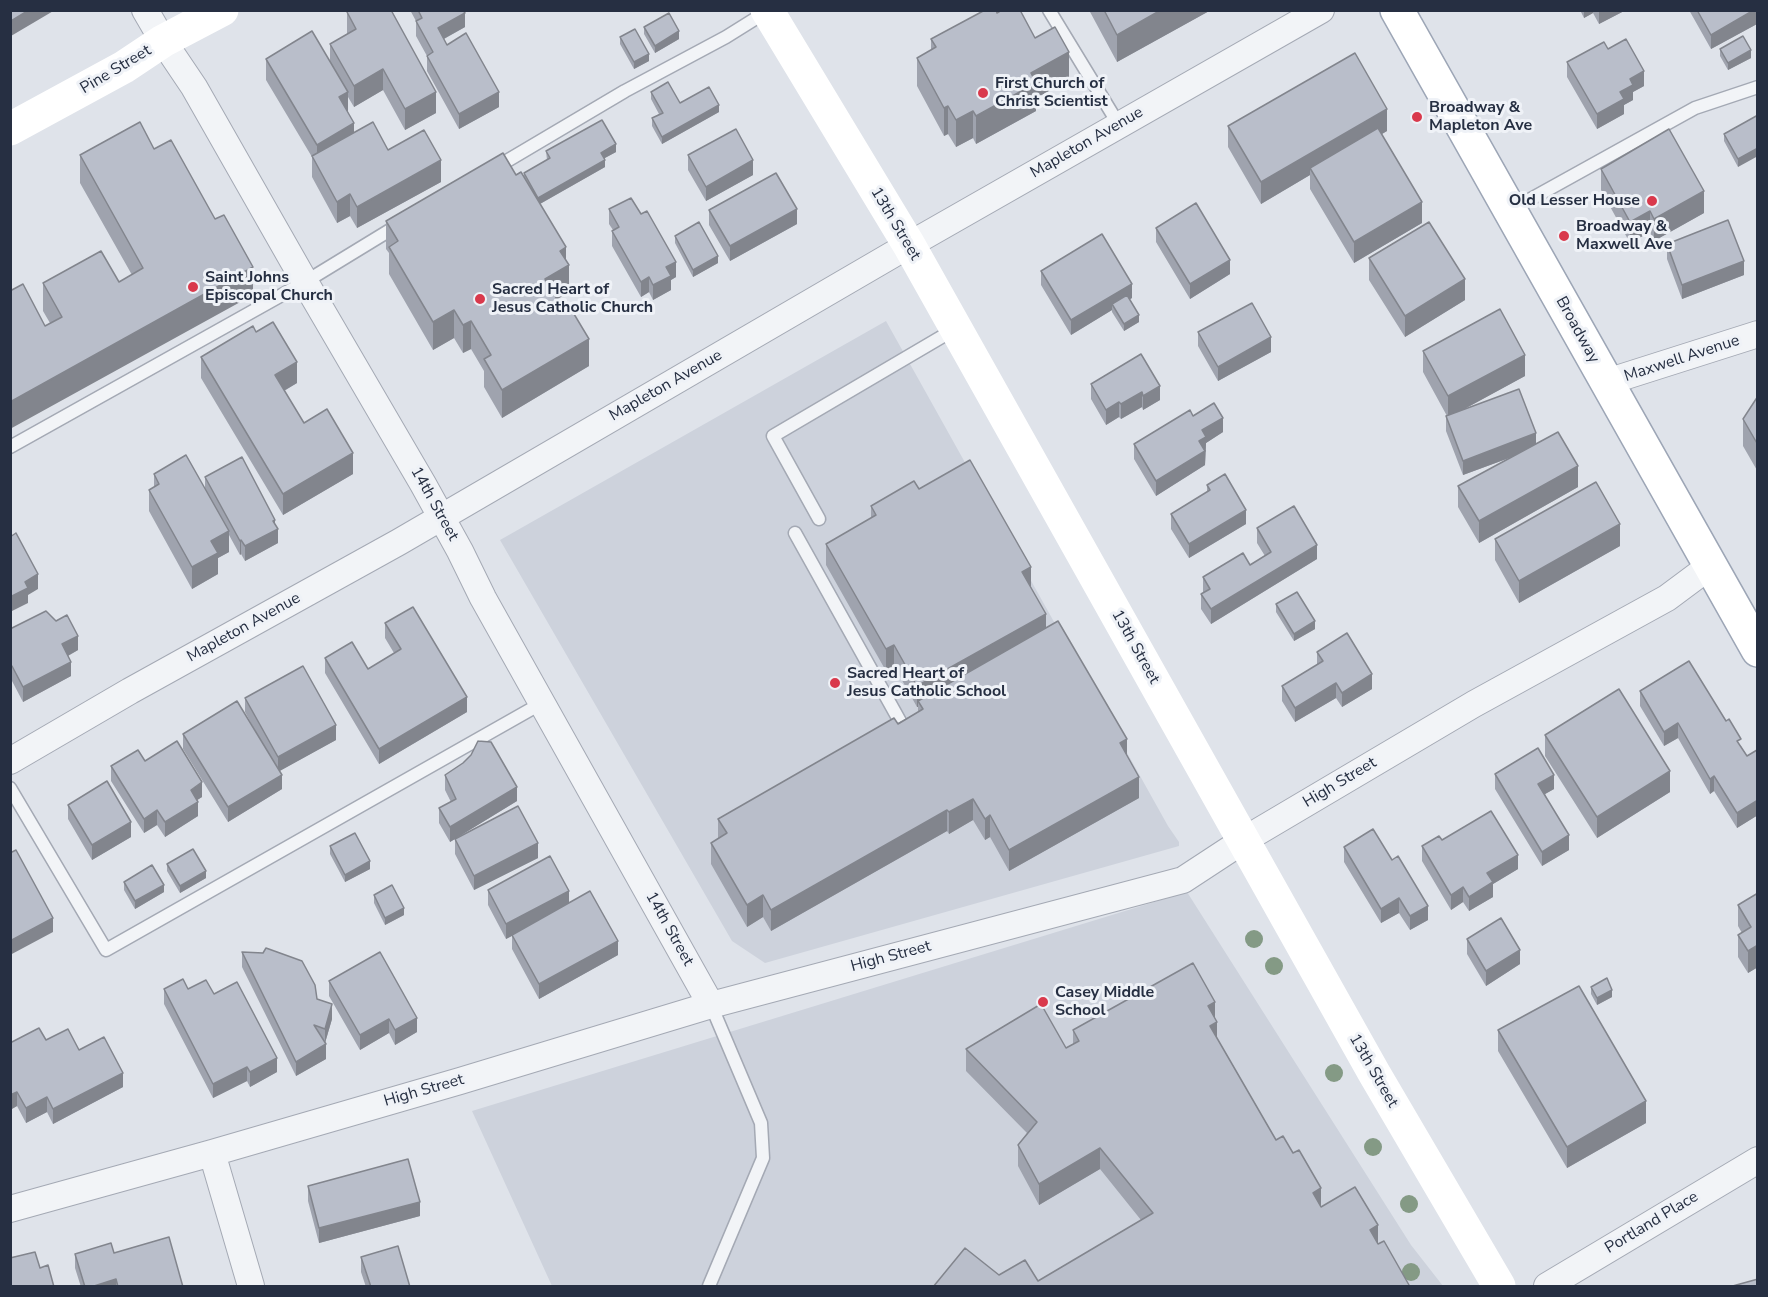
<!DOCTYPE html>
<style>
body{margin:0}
#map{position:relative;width:1768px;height:1297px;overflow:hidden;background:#dfe3ea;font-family:"Nunito Sans",sans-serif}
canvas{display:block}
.frame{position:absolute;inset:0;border:12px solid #262f42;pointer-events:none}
</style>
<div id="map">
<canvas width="1768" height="1297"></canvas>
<div class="frame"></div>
</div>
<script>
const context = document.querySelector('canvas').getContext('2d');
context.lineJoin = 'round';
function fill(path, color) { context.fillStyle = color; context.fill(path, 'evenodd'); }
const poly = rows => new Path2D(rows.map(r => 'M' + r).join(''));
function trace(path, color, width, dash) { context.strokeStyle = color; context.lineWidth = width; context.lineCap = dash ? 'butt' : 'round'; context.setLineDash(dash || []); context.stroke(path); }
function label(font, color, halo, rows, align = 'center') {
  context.font = font + ' "Nunito Sans",sans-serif'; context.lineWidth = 6; context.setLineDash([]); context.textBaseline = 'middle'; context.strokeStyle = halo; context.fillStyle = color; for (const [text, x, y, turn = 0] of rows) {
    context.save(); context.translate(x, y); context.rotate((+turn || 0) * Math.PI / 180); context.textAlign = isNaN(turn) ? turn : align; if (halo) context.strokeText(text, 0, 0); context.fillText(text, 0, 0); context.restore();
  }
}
fill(poly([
 [886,321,1168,826,1179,842,1179,846,765,963,732,941,500,540],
 [1187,892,1411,1245,1443,1286,552,1286,472,1111]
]), '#cdd2dc');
const lane = poly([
 [1049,10,1119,125],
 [495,168,625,91,726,37,766,12],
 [1511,210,1695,108,1758,87],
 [10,447,305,282,400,224],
 [819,519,773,436,955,329],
 [795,533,907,734],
 [10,788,106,950,542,703],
 [709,1286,763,1158,761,1123,711,1005]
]);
const street = poly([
 [145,10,163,41,194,87,305,282,423,484,460,551,483,598,711,1005],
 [1607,382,1758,334],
 [10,761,130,691,399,542,909,245,1321,10],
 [212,1153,251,1286],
 [10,1209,212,1153,460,1081,711,1005,1183,880,1244,840,1474,704,1667,598,1710,566],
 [1547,1286,1758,1160]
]);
const primary = poly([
 [1397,10,1758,650]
]);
trace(lane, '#a4a9b4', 15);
trace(street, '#a4a9b4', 28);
trace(primary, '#9da6b6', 36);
trace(lane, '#f2f4f7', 12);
trace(street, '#f2f4f7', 26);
trace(poly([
 [767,10,909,245,1374,1073,1499,1286],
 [10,129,124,67,163,41,222,10]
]), '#fff', 33);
trace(primary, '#fff', 33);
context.fillStyle = '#849a85';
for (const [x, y] of [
 [1254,939],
 [1274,966],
 [1334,1073],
 [1373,1147],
 [1409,1204],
 [1411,1272]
]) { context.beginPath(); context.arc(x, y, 9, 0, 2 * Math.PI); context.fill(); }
fill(poly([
 [410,10,463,10,465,27,444,39,447,45,499,107,459,129,427,71,427,56,416,36,416,21],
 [1089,10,1211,10,1117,62],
 [1580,10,1626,10,1599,24,1593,13,1584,18],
 [1689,10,1757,10,1757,24,1711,49],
 [347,12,436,113,405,130,383,90,354,107,348,97,348,112,354,133,388,150,441,182,357,228,350,216,337,223,312,177,312,157,266,80,266,59,330,62,330,44,347,34],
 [997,13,1035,38,1069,80,1036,98,1036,111,976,144,973,138,956,147,948,134,944,136,917,86,917,58,931,50,931,39],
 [644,27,679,39,655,53,644,34],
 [620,37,649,61,634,69,620,44],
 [1608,49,1644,86,1633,92,1633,100,1624,105,1624,114,1597,129,1567,77,1567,62],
 [1720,49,1751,58,1728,70,1720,56],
 [651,92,680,103,719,112,662,144,652,126,652,118,659,114,651,99],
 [1758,115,1738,167,1724,141,1724,134],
 [1228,126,1387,131,1382,134,1422,223,1354,263,1310,189,1310,175,1261,204,1228,147],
 [154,149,253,295,45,326,50,323,43,311,43,283,119,282,132,275,80,183,80,155],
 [546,151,616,152,605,158,605,167,540,204,566,260,569,292,557,299,589,366,502,418,484,387,484,371,471,349,463,353,454,338,433,350,389,274,389,253,386,249,386,221,516,175,524,177,524,173,547,160],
 [688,155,753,175,706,201,688,170],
 [1601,169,1704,213,1654,241,1650,232,1630,243,1601,190],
 [609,209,676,277,671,280,671,290,653,300,649,292,641,297,612,246,612,231,613,230,609,224],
 [709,210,797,224,730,261,709,225],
 [1156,228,1230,274,1190,299,1156,242],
 [675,236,718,263,693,277,675,243],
 [1667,244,1744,275,1682,299,1667,259],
 [1369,258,1465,300,1405,337,1369,280],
 [1041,271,1132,298,1130,299,1139,322,1124,331,1112,312,1112,310,1071,335,1041,285],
 [256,332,297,383,284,391,304,423,353,474,283,515,201,378,201,357],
 [1198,332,1271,352,1218,381,1198,346],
 [1423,351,1525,376,1462,410,1536,444,1578,487,1479,543,1458,507,1458,486,1512,457,1463,475,1446,431,1446,416,1447,416,1423,372],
 [1141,354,1160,400,1143,410,1142,407,1121,419,1119,417,1106,425,1091,399,1091,384],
 [1758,396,1758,472,1743,446,1743,419],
 [1193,416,1223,432,1206,443,1205,465,1156,496,1134,459,1134,444],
 [154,474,205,488,205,477,275,524,278,543,245,561,241,554,240,555,229,535,229,552,218,558,218,574,192,589,149,511,149,490,154,487],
 [1207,485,1246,524,1189,558,1171,529,1171,514,1207,492],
 [919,489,1031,587,1046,628,1127,755,1139,798,1009,871,990,837,985,840,973,820,949,834,947,831,771,931,763,917,747,927,711,864,711,843,718,838,718,819,918,712,918,707,917,707,894,666,886,671,826,565,826,544,871,518,871,506],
 [1257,528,1317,559,1211,624,1201,609,1201,594,1203,593,1203,577,1250,565,1265,556,1257,543],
 [1495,539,1620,546,1519,603,1495,560],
 [1276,604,1315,629,1294,641,1276,612],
 [385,623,467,712,379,764,325,673,325,658,368,669,394,653,385,638],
 [10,629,78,650,68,656,71,676,23,702,12,681],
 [1317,652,1372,689,1342,707,1336,698,1295,722,1282,701,1282,686,1317,665],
 [1640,691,1741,746,1747,756,1758,751,1758,815,1737,828,1714,791,1710,794,1678,738,1664,746,1640,706],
 [245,698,336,740,279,771,282,789,228,822,183,749,183,734,258,736,245,712],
 [1545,735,1670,792,1597,838,1545,756],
 [145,761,202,797,197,800,198,816,165,837,157,825,144,833,111,781,111,766],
 [1495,774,1554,789,1545,794,1569,850,1542,866,1495,789],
 [445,775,517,801,450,842,439,823,439,808,451,802,445,790],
 [68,805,131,837,92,860,68,819],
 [455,839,538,858,474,890,455,854],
 [1442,840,1518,869,1493,884,1493,897,1469,911,1463,902,1451,910,1422,861,1422,846],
 [330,846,370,869,345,882,330,854],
 [1344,847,1428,920,1410,930,1399,913,1381,923,1344,862],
 [167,864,206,878,180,893,167,871],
 [124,882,164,892,135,909,124,890],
 [488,890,569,903,618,955,539,999,512,949,512,936,506,939,488,905],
 [1758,893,1758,967,1748,973,1738,957,1738,935,1742,933,1738,926,1738,905],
 [374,895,404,915,385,925,374,903],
 [1467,939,1520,964,1486,986,1467,954],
 [242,952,317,999,332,1019,325,1043,326,1059,296,1076,242,967],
 [329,981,417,1032,395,1045,389,1033,360,1050,329,996],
 [1591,987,1612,997,1597,1005,1591,994],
 [164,989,188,989,214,994,277,1072,250,1087,247,1081,213,1098,164,1004],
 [1215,1018,1217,1038,1276,1140,1321,1207,1378,1243,1409,1287,933,1287,999,1275,1038,1281,1141,1220,1100,1169,1039,1205,1018,1166,1018,1145,1027,1133,966,1071,966,1049,1066,1048,1073,1044,1073,1030],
 [1498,1030,1646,1123,1567,1168,1498,1051],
 [46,1040,79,1050,123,1087,53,1124,47,1112,26,1123,17,1106,10,1110,10,1043],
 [308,1186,420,1216,319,1243,308,1201],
 [114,1253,183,1287,81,1287,75,1268,75,1254],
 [361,1257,410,1287,366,1287,361,1272]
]), '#9fa3ae');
fill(poly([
 [29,10,55,10,11,36,11,21],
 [1161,10,1211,10,1117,62,1117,35],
 [1584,10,1593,10,1593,13,1584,18],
 [1599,10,1626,10,1599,24],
 [1754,10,1757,10,1757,24,1711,49,1711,35],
 [465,13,465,27,438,42,438,28],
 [679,31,679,39,655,53,655,46],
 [1751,50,1751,58,1728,70,1728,63],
 [1069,52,1069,80,1036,98,1036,111,976,144,976,116,1031,73],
 [649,54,649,61,634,69,634,62],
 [383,69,383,90,354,107,354,86],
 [1644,71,1644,86,1633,92,1633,100,1624,105,1624,114,1597,129,1597,114,1620,92,1630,79],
 [348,92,348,113,339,97],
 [436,92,436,113,405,130,405,109],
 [499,92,499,107,459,129,459,114],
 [719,105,719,112,662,144,662,137],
 [948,106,948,134,944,136,944,108],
 [1387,109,1387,131,1314,173,1310,168,1310,175,1261,204,1261,182],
 [973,111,973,138,956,147,956,120],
 [354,123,354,144,317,166,317,145],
 [616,144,616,152,601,160,601,153],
 [1758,148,1758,156,1738,167,1738,159],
 [441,160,441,182,357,228,357,207],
 [605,160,605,167,538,205,538,198],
 [753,160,753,175,706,201,706,187],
 [1704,191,1704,213,1654,241,1654,219],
 [350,194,350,216,337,223,337,202],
 [1422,202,1422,223,1354,263,1354,242],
 [797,209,797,224,730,261,730,246],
 [1650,211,1650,232,1630,243,1630,222],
 [566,247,566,267,569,265,569,292,545,307,545,279,560,251],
 [718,256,718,263,693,277,693,270],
 [1230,260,1230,274,1190,299,1190,284],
 [1744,261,1744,275,1682,299,1682,285],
 [676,262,676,277,671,280,671,290,653,300,653,285,666,267],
 [253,267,253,295,10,429,10,402],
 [649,277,649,292,641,297,641,282],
 [1465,279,1465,300,1405,337,1405,316],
 [1132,284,1132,298,1115,308,1112,304,1112,310,1071,335,1071,320],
 [454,310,454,338,433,350,433,322],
 [1139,315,1139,322,1124,331,1124,324],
 [471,321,471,349,463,353,463,325],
 [1271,337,1271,352,1218,381,1218,367],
 [589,339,589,366,502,418,502,390],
 [1525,355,1525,376,1448,418,1448,396],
 [297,362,297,383,275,396,275,375],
 [1160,386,1160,400,1143,410,1143,396],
 [1142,392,1142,407,1121,419,1121,404],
 [1119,402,1119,417,1106,425,1106,410],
 [1223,418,1223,432,1206,443,1205,465,1156,496,1156,481,1199,441,1202,430],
 [1536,433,1536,448,1463,475,1463,461],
 [353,453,353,474,283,515,283,494],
 [1578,466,1578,487,1479,543,1479,521],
 [1246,510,1246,524,1189,558,1189,544],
 [275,520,275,530,278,529,278,543,245,561,245,546],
 [1620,524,1620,546,1519,603,1519,581],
 [229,531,229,552,218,558,218,574,192,589,192,567,211,541],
 [241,540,241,554,240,555,240,541],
 [1317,545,1317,559,1211,624,1211,609],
 [1031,567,1031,588,1022,572],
 [38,574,38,589,28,595,28,603,10,612,10,597,25,582],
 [1046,614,1046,635,918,701,918,707,917,707,917,686],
 [1315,621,1315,629,1294,641,1294,634],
 [78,636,78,650,62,659,62,644],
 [894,645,894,666,886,671,886,649],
 [71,662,71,676,23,702,23,687],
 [12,666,12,681,10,681,10,667],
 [1372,674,1372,689,1342,707,1342,693],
 [1336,683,1336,698,1295,722,1295,708],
 [467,697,467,712,379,764,379,749],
 [1678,723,1678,738,1664,746,1664,732],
 [336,725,336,740,278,772,278,757],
 [1127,739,1127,760,1120,743],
 [1670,771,1670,792,1597,838,1597,817],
 [282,775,282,789,228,822,228,807],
 [1554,775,1554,789,1538,798,1538,784],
 [1714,776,1714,791,1710,794,1710,779],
 [1139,777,1139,798,1009,871,1009,850],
 [202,782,202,797,191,804,191,790],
 [517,787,517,801,450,842,450,827],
 [973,799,973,820,949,834,949,812],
 [1758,800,1758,815,1737,828,1737,813],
 [198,802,198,816,165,837,165,822],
 [157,810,157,825,144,833,144,819],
 [947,810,947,831,771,931,771,910],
 [990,815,990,837,985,840,985,819],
 [131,822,131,837,92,860,92,845],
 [1569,835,1569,850,1542,866,1542,852],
 [538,843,538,858,474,890,474,876],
 [1518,855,1518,869,1493,884,1493,897,1469,911,1469,897,1487,873],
 [370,861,370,869,345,882,345,875],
 [206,871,206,878,180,893,180,886],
 [164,885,164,892,135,909,135,901],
 [1463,887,1463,902,1451,910,1451,895],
 [569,891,569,905,506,939,506,924],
 [763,895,763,917,747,927,747,905],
 [1399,898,1399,913,1381,923,1381,909],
 [1428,906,1428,920,1410,930,1410,916],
 [404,908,404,915,385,925,385,918],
 [53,918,53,932,10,955,10,941],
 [618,941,618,955,539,999,539,984],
 [1758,945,1758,967,1748,973,1748,951],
 [1520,950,1520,964,1486,986,1486,971],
 [1612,990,1612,997,1597,1005,1597,998],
 [1215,1002,1215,1023,1208,1006],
 [332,1004,332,1019,325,1043,325,1029],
 [417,1018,417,1032,395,1045,395,1030],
 [389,1019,389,1033,360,1050,360,1035],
 [1217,1022,1217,1043,1210,1026],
 [326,1044,326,1059,296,1076,296,1062],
 [277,1058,277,1072,250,1087,250,1072],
 [247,1067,247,1081,213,1098,213,1084],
 [123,1073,123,1087,53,1124,53,1109],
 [17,1092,17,1106,10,1110,10,1095],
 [47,1097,47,1112,26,1123,26,1108],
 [1646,1101,1646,1123,1567,1168,1567,1147],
 [1100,1148,1100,1169,1039,1205,1039,1184],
 [1321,1188,1321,1210,1313,1193],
 [420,1202,420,1216,319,1243,319,1228],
 [1378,1225,1378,1247,1370,1230],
 [116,1279,116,1287,91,1287]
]), '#82858d');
const building = poly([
 [10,10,29,10,11,21,10,10],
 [350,10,391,10,436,92,405,109,383,69,354,86,330,44,356,29,347,12,350,10],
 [418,10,463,10,465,13,438,28,447,45,466,33,499,92,459,114,427,56,433,52,416,21,422,18,418,10],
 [985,10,996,10,997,13,1002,10,1020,10,1035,38,1055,27,1069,52,1031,73,1036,83,976,116,973,111,956,120,948,106,944,108,917,58,936,47,931,39,985,10],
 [1104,10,1161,10,1117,35,1104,10],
 [1697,10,1754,10,1711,35,1697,10],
 [669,13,679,31,655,46,644,27,669,13],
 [635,29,649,54,634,62,620,37,635,29],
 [312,31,348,92,339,97,354,123,317,145,266,59,312,31],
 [1743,36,1751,50,1728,63,1720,49,1743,36],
 [1626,39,1644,71,1630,79,1633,85,1620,92,1624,99,1597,114,1567,62,1604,42,1608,49,1626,39],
 [1355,53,1387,109,1261,182,1228,126,1355,53],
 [668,82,680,103,709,87,719,105,662,137,652,118,663,113,651,92,668,82],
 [1758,115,1758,148,1738,159,1724,134,1758,115],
 [602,120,616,144,601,153,605,160,538,198,524,173,550,158,546,151,602,120],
 [140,122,154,149,171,140,215,219,224,215,253,267,10,402,10,291,23,284,45,326,62,317,43,283,101,251,119,282,143,268,80,155,140,122],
 [373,122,388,150,424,130,441,160,357,207,350,194,337,202,312,156,373,122],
 [1378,128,1422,202,1354,242,1310,168,1378,128],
 [736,129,753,160,706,187,688,155,736,129],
 [1669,129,1704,191,1654,219,1650,211,1630,222,1601,169,1669,129],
 [503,153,516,175,521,172,566,247,560,251,569,265,545,279,565,313,571,309,589,339,502,390,484,359,491,355,471,321,463,325,454,310,433,322,389,247,398,241,386,221,503,153],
 [776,173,797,209,730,246,709,210,776,173],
 [631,198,641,214,647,211,676,262,666,267,671,276,653,285,649,277,641,282,612,231,619,227,609,209,631,198],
 [1196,203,1230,260,1190,284,1156,228,1196,203],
 [1728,220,1744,261,1682,285,1667,244,1728,220],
 [699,222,718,256,693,270,675,236,699,222],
 [1429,222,1465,279,1405,316,1369,258,1429,222],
 [1102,234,1132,284,1071,320,1041,271,1102,234],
 [1127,295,1139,315,1124,324,1112,304,1127,295],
 [1252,303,1271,337,1218,367,1198,332,1252,303],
 [1500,309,1525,355,1448,396,1423,351,1500,309],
 [273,322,297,362,275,375,304,423,327,409,353,453,283,494,201,357,253,326,256,332,273,322],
 [1141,354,1160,386,1143,396,1142,392,1121,404,1119,402,1106,410,1091,384,1141,354],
 [1519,389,1536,433,1463,461,1446,416,1519,389],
 [1758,396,1758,445,1743,419,1758,396],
 [1214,403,1223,418,1202,430,1206,437,1199,441,1205,451,1156,481,1134,444,1190,410,1193,416,1214,403],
 [1558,432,1578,466,1479,521,1458,486,1558,432],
 [186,455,229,531,211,541,218,553,192,567,149,490,159,484,154,474,186,455],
 [242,457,275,520,273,521,278,529,245,546,241,540,240,541,205,477,242,457],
 [970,460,1031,567,1022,572,1046,614,917,686,894,645,886,649,826,544,876,515,871,506,914,481,919,489,970,460],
 [1225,474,1246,510,1189,544,1171,514,1210,490,1207,485,1225,474],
 [1596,482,1620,524,1519,581,1495,539,1596,482],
 [1294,506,1317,545,1211,609,1201,594,1210,589,1203,577,1243,553,1250,565,1271,552,1257,528,1294,506],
 [16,533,38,574,25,582,28,588,10,597,10,537,16,533],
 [1297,592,1315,621,1294,634,1276,604,1297,592],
 [413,607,467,697,379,749,325,658,352,642,368,669,401,649,385,623,413,607],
 [46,611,56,621,67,615,78,636,62,644,71,662,23,687,12,666,10,667,10,629,46,611],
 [1058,621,1127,739,1120,743,1139,777,1009,850,990,815,985,819,973,799,949,812,947,810,771,910,763,895,747,905,711,843,727,833,718,819,894,718,898,724,923,709,918,701,1058,621],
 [1347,633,1372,674,1342,693,1336,683,1295,708,1282,686,1323,661,1317,652,1347,633],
 [1689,661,1726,721,1729,719,1741,739,1737,741,1747,756,1757,750,1758,751,1758,800,1737,813,1714,776,1710,779,1678,723,1664,732,1640,691,1689,661],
 [303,666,336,725,278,757,245,698,303,666],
 [1619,689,1670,771,1597,817,1545,735,1619,689],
 [237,701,282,775,228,807,183,734,237,701],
 [177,741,202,782,191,790,198,802,165,822,157,810,144,819,111,766,138,750,145,761,177,741],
 [478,741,491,742,517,787,450,827,439,808,456,799,445,775,463,763,471,755,478,741],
 [1538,748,1554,775,1538,784,1569,835,1542,852,1495,774,1538,748],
 [107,781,131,822,92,845,68,805,107,781],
 [518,806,538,843,474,876,455,839,518,806],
 [1491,811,1518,855,1487,873,1493,882,1469,897,1463,887,1451,895,1422,846,1439,836,1442,840,1491,811],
 [1373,829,1392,860,1398,856,1428,906,1410,916,1399,898,1381,909,1344,847,1373,829],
 [355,833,370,861,345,875,330,846,355,833],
 [193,849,206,871,180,886,167,864,193,849],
 [16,850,53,918,10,941,10,853,16,850],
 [550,856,569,891,506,924,488,890,550,856],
 [152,865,164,885,135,901,124,882,152,865],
 [392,885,404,908,385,918,374,895,392,885],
 [590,891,618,941,539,984,512,935,590,891],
 [1758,893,1758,945,1748,951,1738,935,1751,927,1738,905,1758,893],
 [1501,918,1520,950,1486,971,1467,939,1501,918],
 [266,948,302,961,315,985,317,999,332,1004,325,1029,314,1025,326,1044,296,1062,242,952,263,953,266,948],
 [380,952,417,1018,395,1030,389,1019,360,1035,329,981,380,952],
 [1193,963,1215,1002,1208,1006,1217,1022,1210,1026,1276,1140,1283,1136,1293,1153,1299,1150,1321,1188,1313,1193,1321,1207,1355,1187,1378,1225,1370,1230,1378,1244,1384,1241,1409,1285,1406,1287,933,1287,965,1248,999,1275,1025,1260,1038,1281,1153,1213,1100,1148,1039,1184,1018,1145,1037,1122,966,1049,1041,1004,1066,1048,1079,1041,1073,1030,1193,963],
 [1607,978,1612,990,1597,998,1591,987,1607,978],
 [183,979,188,989,206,980,214,994,237,982,277,1058,250,1072,247,1067,213,1084,164,989,183,979],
 [1579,986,1646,1101,1567,1147,1498,1030,1579,986],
 [39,1028,46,1040,68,1029,79,1050,104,1037,123,1073,53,1109,47,1097,26,1108,17,1092,10,1095,10,1043,39,1028],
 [408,1159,420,1202,319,1228,308,1186,408,1159],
 [169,1237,183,1287,118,1287,116,1279,91,1287,85,1287,75,1254,111,1243,114,1253,169,1237],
 [398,1246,410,1287,371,1287,361,1257,398,1246],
 [35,1252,40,1268,48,1265,54,1287,10,1287,10,1258,35,1252],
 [1758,1279,1758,1287,1729,1287,1758,1279]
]);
fill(building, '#b9beca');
trace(building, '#82858d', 1.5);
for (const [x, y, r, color] of [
 [983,93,6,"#d9394c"],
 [1417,117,6,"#d9394c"],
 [1652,201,6,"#d9394c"],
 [1564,236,6,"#d9394c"],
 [193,287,6,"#d9394c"],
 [480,299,6,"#d9394c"],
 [835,683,6,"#d9394c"],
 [1043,1002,6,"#d9394c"]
]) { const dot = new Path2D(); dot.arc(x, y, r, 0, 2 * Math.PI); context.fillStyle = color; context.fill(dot); trace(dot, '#eff2f7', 2); }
label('16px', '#262f42', '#eff2f7', [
 ["Pine Street",116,70,-31],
 ["Mapleton Avenue",1087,143,-30],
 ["13th Street",895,224,59],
 ["Broadway",1577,330,61],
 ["Maxwell Avenue",1682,359,-18],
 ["Mapleton Avenue",666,386,-30],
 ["14th Street",434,504,61],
 ["Mapleton Avenue",244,628,-29],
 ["13th Street",1135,647,61],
 ["High Street",1340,783,-31],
 ["14th Street",669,929,61],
 ["High Street",891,957,-15],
 ["13th Street",1373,1071,60],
 ["High Street",424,1091,-16],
 ["Portland Place",1652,1223,-31]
]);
label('bold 16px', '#262f42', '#eff2f7', [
 ["First Church of",995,84],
 ["Christ Scientist",995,102],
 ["Broadway &",1429,108],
 ["Mapleton Ave",1429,126],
 ["Old Lesser House",1640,201,"right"],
 ["Broadway &",1576,227],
 ["Maxwell Ave",1576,245],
 ["Saint Johns",205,278],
 ["Episcopal Church",205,296],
 ["Sacred Heart of",492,290],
 ["Jesus Catholic Church",492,308],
 ["Sacred Heart of",847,674],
 ["Jesus Catholic School",847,692],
 ["Casey Middle",1055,993],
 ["School",1055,1011]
], 'left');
</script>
